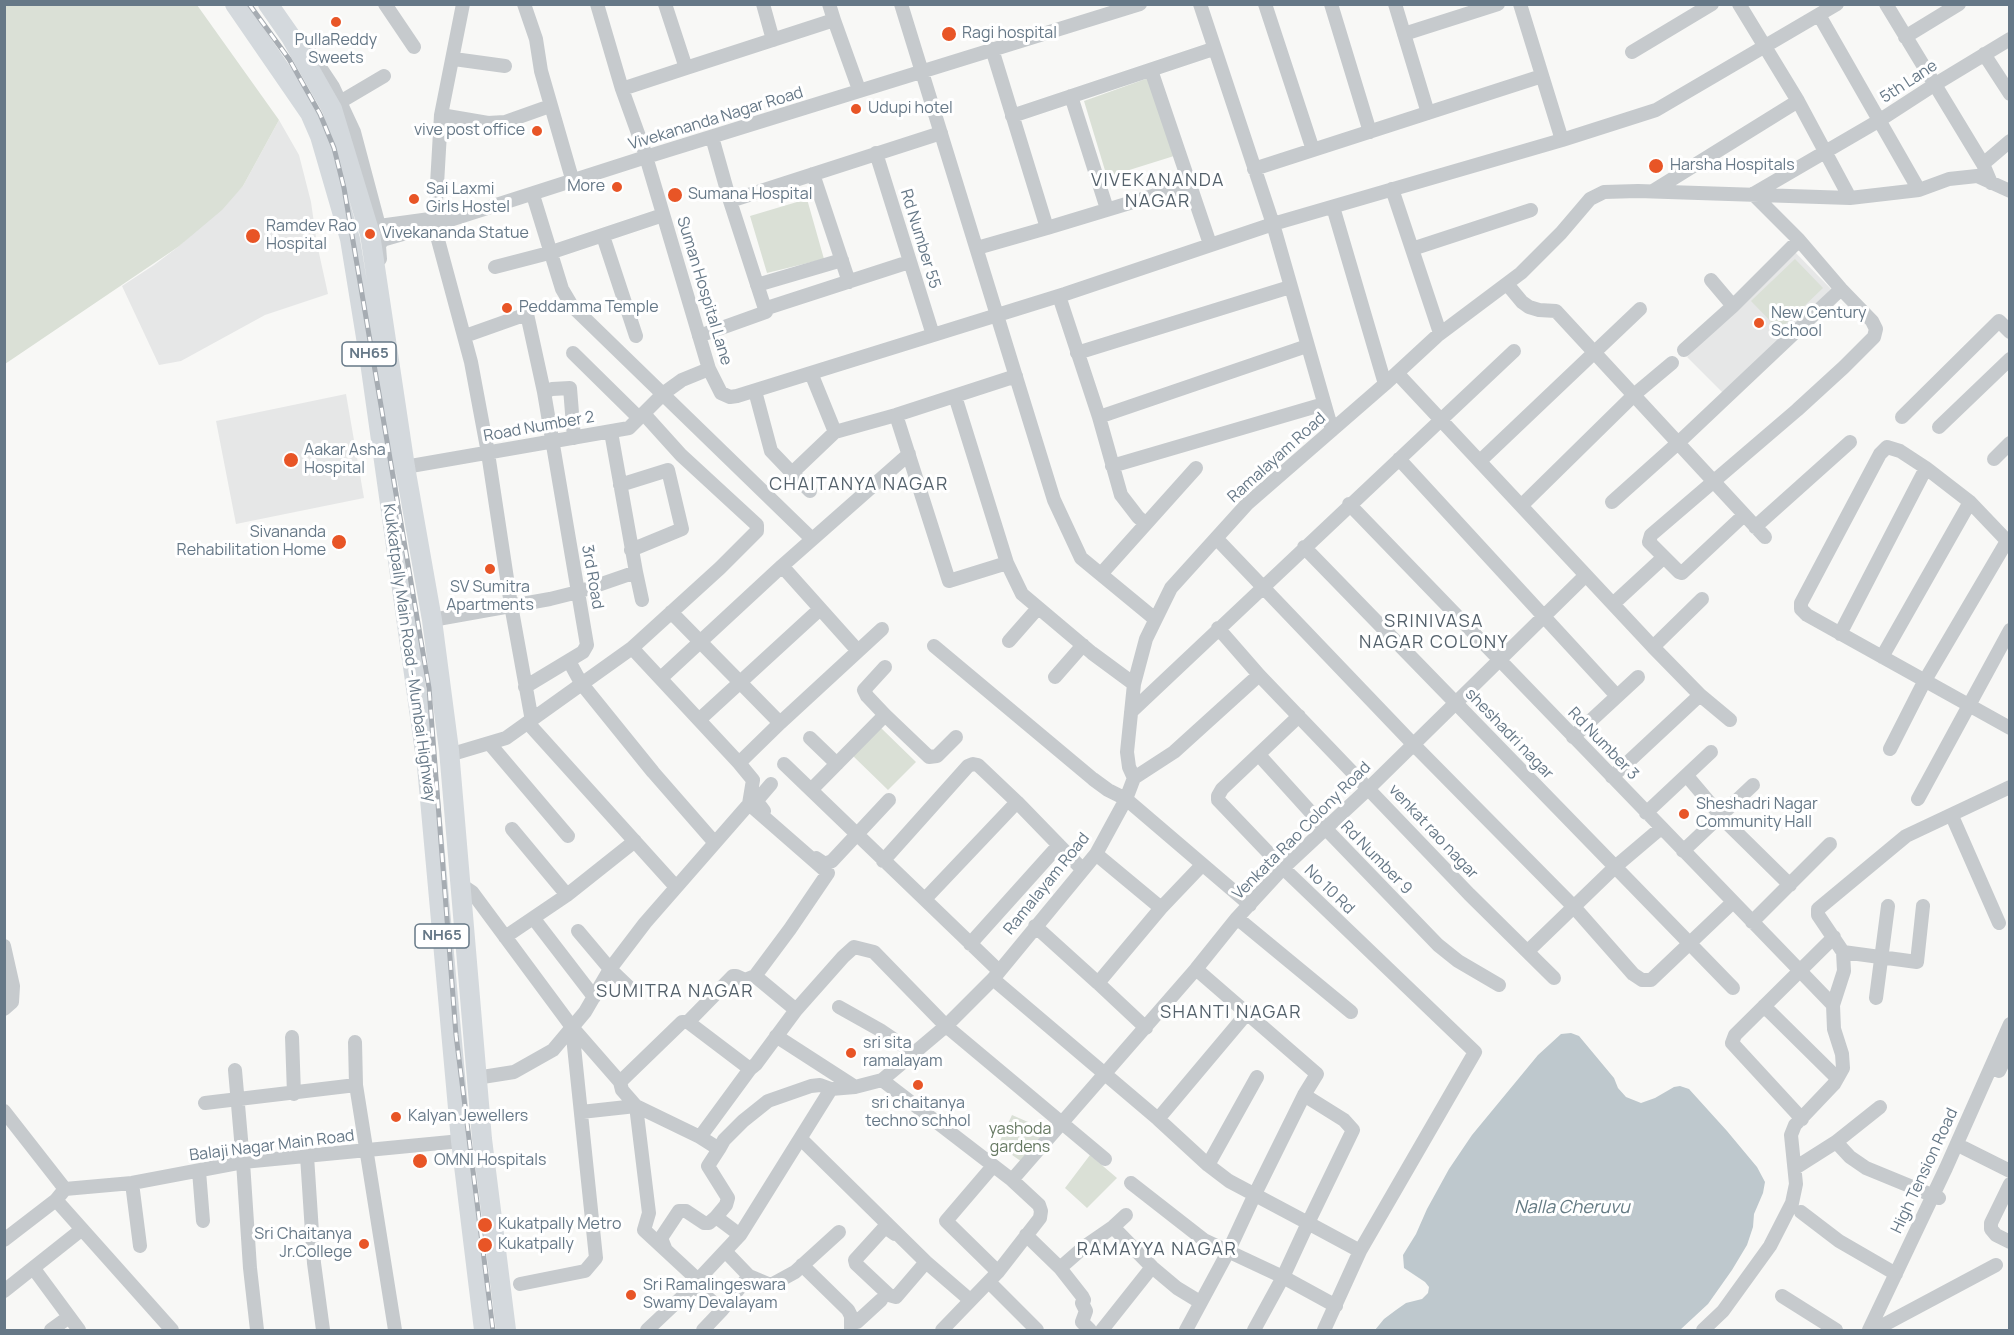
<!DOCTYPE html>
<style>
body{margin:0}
#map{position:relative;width:2014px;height:1335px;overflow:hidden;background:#f8f8f6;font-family:Manrope,sans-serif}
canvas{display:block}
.frame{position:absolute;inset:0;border:6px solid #667887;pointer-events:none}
</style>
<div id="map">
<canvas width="2014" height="1335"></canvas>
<div class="frame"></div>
</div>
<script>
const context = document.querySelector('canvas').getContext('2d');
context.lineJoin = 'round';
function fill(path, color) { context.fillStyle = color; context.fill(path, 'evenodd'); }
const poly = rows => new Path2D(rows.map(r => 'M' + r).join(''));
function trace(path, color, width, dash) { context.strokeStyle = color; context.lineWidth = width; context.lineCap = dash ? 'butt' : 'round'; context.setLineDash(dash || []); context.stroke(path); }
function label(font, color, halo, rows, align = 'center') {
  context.font = font + ' Manrope,sans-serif'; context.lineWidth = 6; context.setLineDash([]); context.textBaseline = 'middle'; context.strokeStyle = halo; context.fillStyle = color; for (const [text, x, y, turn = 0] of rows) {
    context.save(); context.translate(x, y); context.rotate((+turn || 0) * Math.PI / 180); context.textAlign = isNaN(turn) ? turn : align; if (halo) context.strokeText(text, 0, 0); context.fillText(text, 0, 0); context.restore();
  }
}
fill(poly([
 [279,120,299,155,311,202,317,244,328,294,265,315,181,361,159,365,122,286,154,265,178,247,243,186],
 [1795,252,1831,289,1724,394,1687,357],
 [346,394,364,498,236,524,216,421]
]), '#e6e7e7');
fill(poly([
 [5,4,197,5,279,120,243,186,222,210,178,247,5,364],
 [1151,77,1174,156,1107,177,1084,101],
 [807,199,824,259,767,273,750,216],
 [1795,259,1823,288,1779,330,1751,301],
 [880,727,916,762,888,790,852,755],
 [1012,1115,1051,1132,1022,1162,998,1145],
 [1090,1155,1117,1178,1087,1208,1065,1188]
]), '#dae0d6');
fill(poly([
 [1571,1033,1579,1036,1614,1078,1618,1088,1626,1097,1641,1103,1655,1098,1674,1087,1680,1086,1689,1089,1727,1131,1757,1167,1765,1182,1763,1193,1754,1214,1753,1227,1747,1245,1732,1270,1708,1304,1680,1330,1375,1330,1384,1319,1396,1310,1406,1303,1422,1299,1428,1293,1429,1287,1425,1282,1404,1268,1403,1255,1416,1234,1427,1209,1449,1169,1472,1135,1538,1055,1561,1034]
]), '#bec8cd');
trace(poly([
 [385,4,414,47],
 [524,4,536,39,541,71,571,175],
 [597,4,622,89],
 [665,4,686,68,834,20,857,84],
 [763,4,773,40],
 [829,4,834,20],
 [901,4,1054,500,1081,558,1155,619],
 [1200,4,1273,224,1332,430],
 [1265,4,1313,150],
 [1331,4,1370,132],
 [1395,4,1428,113],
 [1520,4,1562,140],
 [1739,4,1798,101,1850,198],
 [1886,4,1983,164,1991,183],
 [1819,15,1919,190],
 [1404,34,1498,4],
 [1905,37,1959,4],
 [309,51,333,87,354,132,379,226],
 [1632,52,1712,4],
 [1984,54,2010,94],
 [454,59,505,66],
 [686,68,622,89,644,150,709,369,721,393,730,397,737,396,1065,294,1273,224,1562,140,1656,110,1837,4],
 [1151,70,1210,244],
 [1071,96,1107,209],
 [340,102,384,76],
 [441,115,488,123,505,122,550,106],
 [1012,116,1213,49],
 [876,153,933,335],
 [1983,164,2010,141],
 [1254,169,1542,76],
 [813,174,849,282],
 [1392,189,1440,333],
 [1653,191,1798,101],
 [533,195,562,289,572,306,812,539],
 [730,201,941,133],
 [1333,207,1385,384],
 [435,219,441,115,463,4],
 [366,220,379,226,430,219],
 [434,225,471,362,488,453,511,605,532,721],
 [1047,228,1189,185],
 [603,236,636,336],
 [977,248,1047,228,992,49],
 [1412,249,1531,210],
 [380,259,379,246,382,240,434,225,646,157,1140,4],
 [495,267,549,253,663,215],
 [1711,280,1733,306],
 [1507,284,1522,302,1529,307,1539,310,1556,311,1765,537],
 [757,285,842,260],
 [1059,296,1099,417,1121,495,1138,517,1146,524],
 [764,309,909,262],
 [465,336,527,314,544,392,587,645,583,652,525,687],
 [699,336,766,312,730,201,712,137],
 [1684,350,1733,306,1799,240],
 [573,353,639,418],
 [1077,353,1290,287],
 [811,373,835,432,896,415,1016,376],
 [1397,373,1653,647,1700,695,1730,720],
 [755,391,771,451,792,473,835,432],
 [544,392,552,389,570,388,574,438],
 [955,396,1007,563,1022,594,1092,653,1134,684],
 [896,415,949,581,1007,563],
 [1099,417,1307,346],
 [1902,417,1999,321,2010,332],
 [1939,427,2010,359],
 [1399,459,1617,696],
 [1994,459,2010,443],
 [1480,461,1640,309],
 [1112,466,1324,404],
 [405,467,629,428,664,393,682,380,709,369],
 [792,473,810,491],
 [620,485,668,470,682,529,631,550],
 [1612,502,1678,443,1841,289],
 [1349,504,1833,1005],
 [1522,505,1635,394,1672,363],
 [1744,515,1682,573,1679,572,1649,542,1651,535,1797,410,1844,367,1874,337,1876,329,1872,321,1841,289,1799,240,1753,194,1880,120,1934,85,2010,39],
 [1755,527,1850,442],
 [1216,538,1413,744,1574,907,1633,974,1642,980,1651,980,1733,902],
 [2010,544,1970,502,1926,468,1900,451,1887,447,1880,454,1801,603,1801,609,1807,615,2010,728],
 [1304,547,1733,988],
 [782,566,858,651],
 [636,572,642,600],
 [1101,574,1196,468],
 [1613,604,1664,557],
 [671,612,780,723,882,629],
 [432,620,550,599,578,592,636,572,611,432],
 [1218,628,1259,675,1469,894,1554,978],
 [1840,634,1926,468],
 [1009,641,1038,608],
 [934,646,1093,779,1108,790,1126,799,1250,905],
 [1653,647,1702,599],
 [632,648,739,763,780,723],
 [1882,657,1970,502],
 [569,661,581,683,653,772,715,843],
 [1055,677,1083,645],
 [661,678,782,566,909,454],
 [1131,712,1514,351],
 [885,715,867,696,864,690,885,667],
 [1299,716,1222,789,1218,796,1218,800,1283,868,1475,1052,1360,1251],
 [700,719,820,609],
 [528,723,676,887],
 [1573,737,1638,677],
 [810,738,837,764],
 [489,743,568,836],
 [1890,749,1924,682,2007,541],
 [449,755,506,738,632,648,720,568,757,531,757,525,681,455,644,414],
 [1259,755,1325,828,1438,945,1458,961,1499,985],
 [739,763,753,780,749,804,828,873,790,929,755,976,796,1010,843,957,854,947,874,952,946,1026,1105,1159],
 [784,764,998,970],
 [1687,776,1726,822,1790,885],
 [1612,777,1700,695],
 [1134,778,1174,752,1259,675],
 [811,790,885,715,929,757,937,756,956,737],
 [1918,799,2010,630],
 [764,811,758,803,759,798,771,784],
 [1646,813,1711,752],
 [1952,816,1999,923],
 [512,829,567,895],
 [1683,851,1753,785],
 [1096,854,1161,908],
 [816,858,825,864,832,861,889,800],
 [883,861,968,766,973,764,978,765,1017,802,1083,870],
 [460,884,472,892,572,1027,620,1082,622,1090,636,1106,649,1213,644,1230,698,1280],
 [925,899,1017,802],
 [1237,918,1351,1012],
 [534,919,594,997],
 [1752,922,1830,844],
 [1035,926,1098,983],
 [578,931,610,969,634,992],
 [505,937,567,895,635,841],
 [970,944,1059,845],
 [4,946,13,986,12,1002,4,1009],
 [1528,951,1615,867,1661,828],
 [1843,952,1917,962,1923,906],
 [993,979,1158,1119,1208,1165,1229,1181,1308,1223,1283,1277,1254,1330],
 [1876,998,1888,906],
 [1764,1006,1837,1078],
 [839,1007,880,1030,914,1053],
 [688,1022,733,976,736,976,745,980,755,976],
 [1146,1028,1098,983,1161,908,1202,865],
 [776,1036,855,1087],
 [292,1037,294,1094],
 [355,1042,356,1085,395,1330],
 [235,1070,243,1162,250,1268,257,1330],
 [1999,1071,2010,1048],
 [476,1078,514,1072,553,1050,585,1012,610,969,645,923,749,804],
 [882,1080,1012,1180,1039,1205,1041,1211,1040,1218,998,1272,942,1330],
 [620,1082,682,1022,688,1022,750,1069],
 [1304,1095,1344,1120,1353,1130,1308,1223,1360,1251,1324,1330],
 [205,1103,356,1085],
 [1880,1107,1836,1142,1850,1157,1866,1168,1939,1198],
 [4,1111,65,1189],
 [581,1112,636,1106,700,1137,719,1149,708,1166,728,1198,726,1205,716,1217,740,1235],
 [1158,1119,1248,1012],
 [1802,1119,1732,1043,1735,1035,1834,937],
 [700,1137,750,1069,756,1064,796,1010],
 [801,1139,926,1262,970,1300],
 [1964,1148,2010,1171],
 [719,1149,724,1140,743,1121,768,1101,811,1086,820,1085,831,1089,855,1087,882,1080,946,1026,993,979,1096,854,1126,799,1134,778,1129,767,1127,752,1134,684,1146,639,1171,588,1247,504,1385,384,1437,336,1521,273,1561,233,1590,199,1604,192,1638,191,1850,198,1919,190,1949,179,1977,176,2010,191],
 [307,1156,314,1263,323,1330],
 [1208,1165,1257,1077],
 [993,1166,946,1221,998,1272],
 [1795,1168,1836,1142],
 [199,1171,203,1221],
 [1012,1180,1196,969,1237,918,1283,868,1369,788,1585,576],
 [132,1183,140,1246],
 [1131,1183,1204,1240,1283,1277,1336,1306],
 [2010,1184,1991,1223,1991,1229,1996,1235,2010,1242],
 [56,1200,172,1330],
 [1801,1212,1839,1241,1896,1274],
 [1113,1227,1152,1267,1177,1288,1200,1302],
 [895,1234,885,1227,855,1260,856,1264,889,1295,896,1297,926,1262],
 [1026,1235,1060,1268,1084,1247,1113,1227,1126,1215],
 [4,1240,56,1200,65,1189,132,1183,243,1162,461,1141],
 [665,1248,661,1238,679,1211,686,1211,704,1223,709,1223,716,1217],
 [725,1251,749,1276,768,1284,773,1284,795,1272,839,1232],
 [802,1265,848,1310,851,1316,851,1330],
 [1060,1268,1082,1296,1084,1300,1082,1303,1086,1311,1082,1322,1090,1330],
 [34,1269,79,1330],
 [989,1282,1037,1330],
 [520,1284,585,1271,596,1258,572,1027],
 [693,1285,722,1310],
 [4,1291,81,1230],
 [1782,1296,1836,1330],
 [852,1323,857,1322,881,1300],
 [1878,1328,1996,1265],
 [51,1330,69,1317],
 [647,1330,681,1298,740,1235,831,1089],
 [703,1330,722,1310,749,1276],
 [1102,1330,1152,1267],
 [1186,1330,1228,1252,1255,1194,1304,1095,1317,1074,1196,969],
 [1703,1330,1723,1311,1770,1246,1792,1203,1796,1184,1791,1135,1795,1125,1834,1084,1843,1068,1842,1054,1834,1029,1833,1005,1844,971,1843,952,1818,915,1818,909,1906,836,2010,787],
 [1869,1330,1946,1168,2010,1024]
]), '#c6cacd', 14);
trace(poly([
 [235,4,310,113,320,136,350,239,370,362,427,766,461,1141,484,1330],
 [268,4,291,37,332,109,370,234,405,467,432,620,449,750,482,1139,506,1330]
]), '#d4d9dd', 20);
const rail = poly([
 [249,4,289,59,320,114,334,148,344,188,429,688,456,1035,493,1330]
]);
trace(rail, '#a6acb2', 5);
trace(rail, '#fff', 3, [9]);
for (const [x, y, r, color] of [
 [336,22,6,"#e85526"],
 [949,34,8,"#e85526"],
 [856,109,6,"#e85526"],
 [537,131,6,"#e85526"],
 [1656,166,8,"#e85526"],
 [617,187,6,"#e85526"],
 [675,195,8,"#e85526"],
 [414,199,6,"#e85526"],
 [370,234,6,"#e85526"],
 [253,236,8,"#e85526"],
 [507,308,6,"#e85526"],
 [1759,323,6,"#e85526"],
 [291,460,8,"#e85526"],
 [339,542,8,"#e85526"],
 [490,569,6,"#e85526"],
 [1684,814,6,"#e85526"],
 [851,1053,6,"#e85526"],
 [918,1085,6,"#e85526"],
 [396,1117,6,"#e85526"],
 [420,1161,8,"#e85526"],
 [485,1225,8,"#e85526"],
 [364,1244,6,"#e85526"],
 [485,1245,8,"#e85526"],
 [631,1295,6,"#e85526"]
]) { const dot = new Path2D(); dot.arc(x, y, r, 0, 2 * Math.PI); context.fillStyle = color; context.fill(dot); trace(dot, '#fff', 2); }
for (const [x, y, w] of [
 [369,354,54],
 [442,936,54]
]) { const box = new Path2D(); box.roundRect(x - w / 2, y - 12, w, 24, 4.5); context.fillStyle = '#fff'; context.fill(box); trace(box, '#667887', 1.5); }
label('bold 15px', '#667887', null, [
 ["NH65",369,354],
 ["NH65",442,936]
]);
label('16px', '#667887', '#fff', [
 ["Ragi hospital",962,34],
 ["PullaReddy",336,41,"center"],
 ["Sweets",336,59,"center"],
 ["Udupi hotel",868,109],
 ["vive post office",525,131,"right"],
 ["Harsha Hospitals",1670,166],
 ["More",605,187,"right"],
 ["Sai Laxmi",426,190],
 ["Girls Hostel",426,208],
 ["Sumana Hospital",688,195],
 ["Ramdev Rao",266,227],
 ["Hospital",266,245],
 ["Vivekananda Statue",382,234],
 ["Peddamma Temple",519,308],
 ["New Century",1771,314],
 ["School",1771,332],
 ["Aakar Asha",304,451],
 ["Hospital",304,469],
 ["Sivananda",326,533,"right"],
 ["Rehabilitation Home",326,551,"right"],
 ["SV Sumitra",490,588,"center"],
 ["Apartments",490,606,"center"],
 ["Sheshadri Nagar",1696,805],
 ["Community Hall",1696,823],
 ["sri sita",863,1044],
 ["ramalayam",863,1062],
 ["sri chaitanya",918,1104,"center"],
 ["techno schhol",918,1122,"center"],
 ["Kalyan Jewellers",408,1117],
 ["OMNI Hospitals",434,1161],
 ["Kukatpally Metro",498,1225],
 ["Sri Chaitanya",352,1235,"right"],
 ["Jr.College",352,1253,"right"],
 ["Kukatpally",498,1245],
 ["Sri Ramalingeswara",643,1286],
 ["Swamy Devalayam",643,1304]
], 'left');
label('16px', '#667887', '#fff', [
 ["5th Lane",1909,82,-33],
 ["Vivekananda Nagar Road",716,119,-17],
 ["Rd Number 55",920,239,73],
 ["Suman Hospital Lane",704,291,73],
 ["Road Number 2",539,427,-10],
 ["Ramalayam Road",1277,458,-42],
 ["3rd Road",592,577,80],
 ["Kukkatpally Main Road - Mumbai Highway",409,653,82],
 ["sheshadri nagar",1509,734,46],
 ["Rd Number 3",1603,744,46],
 ["Venkata Rao Colony Road",1302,831,-45],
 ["venkat rao nagar",1433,832,47],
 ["Rd Number 9",1376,858,46],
 ["Ramalayam Road",1047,884,-51],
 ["No 10 Rd",1329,890,44],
 ["Balaji Nagar Main Road",272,1146,-7],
 ["High Tension Road",1925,1171,-65]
]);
label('16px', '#667962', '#fff', [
 ["yashoda",1020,1130],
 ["gardens",1020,1148]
]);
context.letterSpacing = '1.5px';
label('18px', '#55626c', '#fff', [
 ["VIVEKANANDA",1158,181],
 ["NAGAR",1158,202],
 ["CHAITANYA NAGAR",859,485],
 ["SRINIVASA",1434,622],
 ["NAGAR COLONY",1434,643],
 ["SUMITRA NAGAR",675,992],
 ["SHANTI NAGAR",1231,1013],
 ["RAMAYYA NAGAR",1157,1250]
]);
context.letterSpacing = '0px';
label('italic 18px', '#637a83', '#fff', [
 ["Nalla Cheruvu",1572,1208]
]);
</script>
